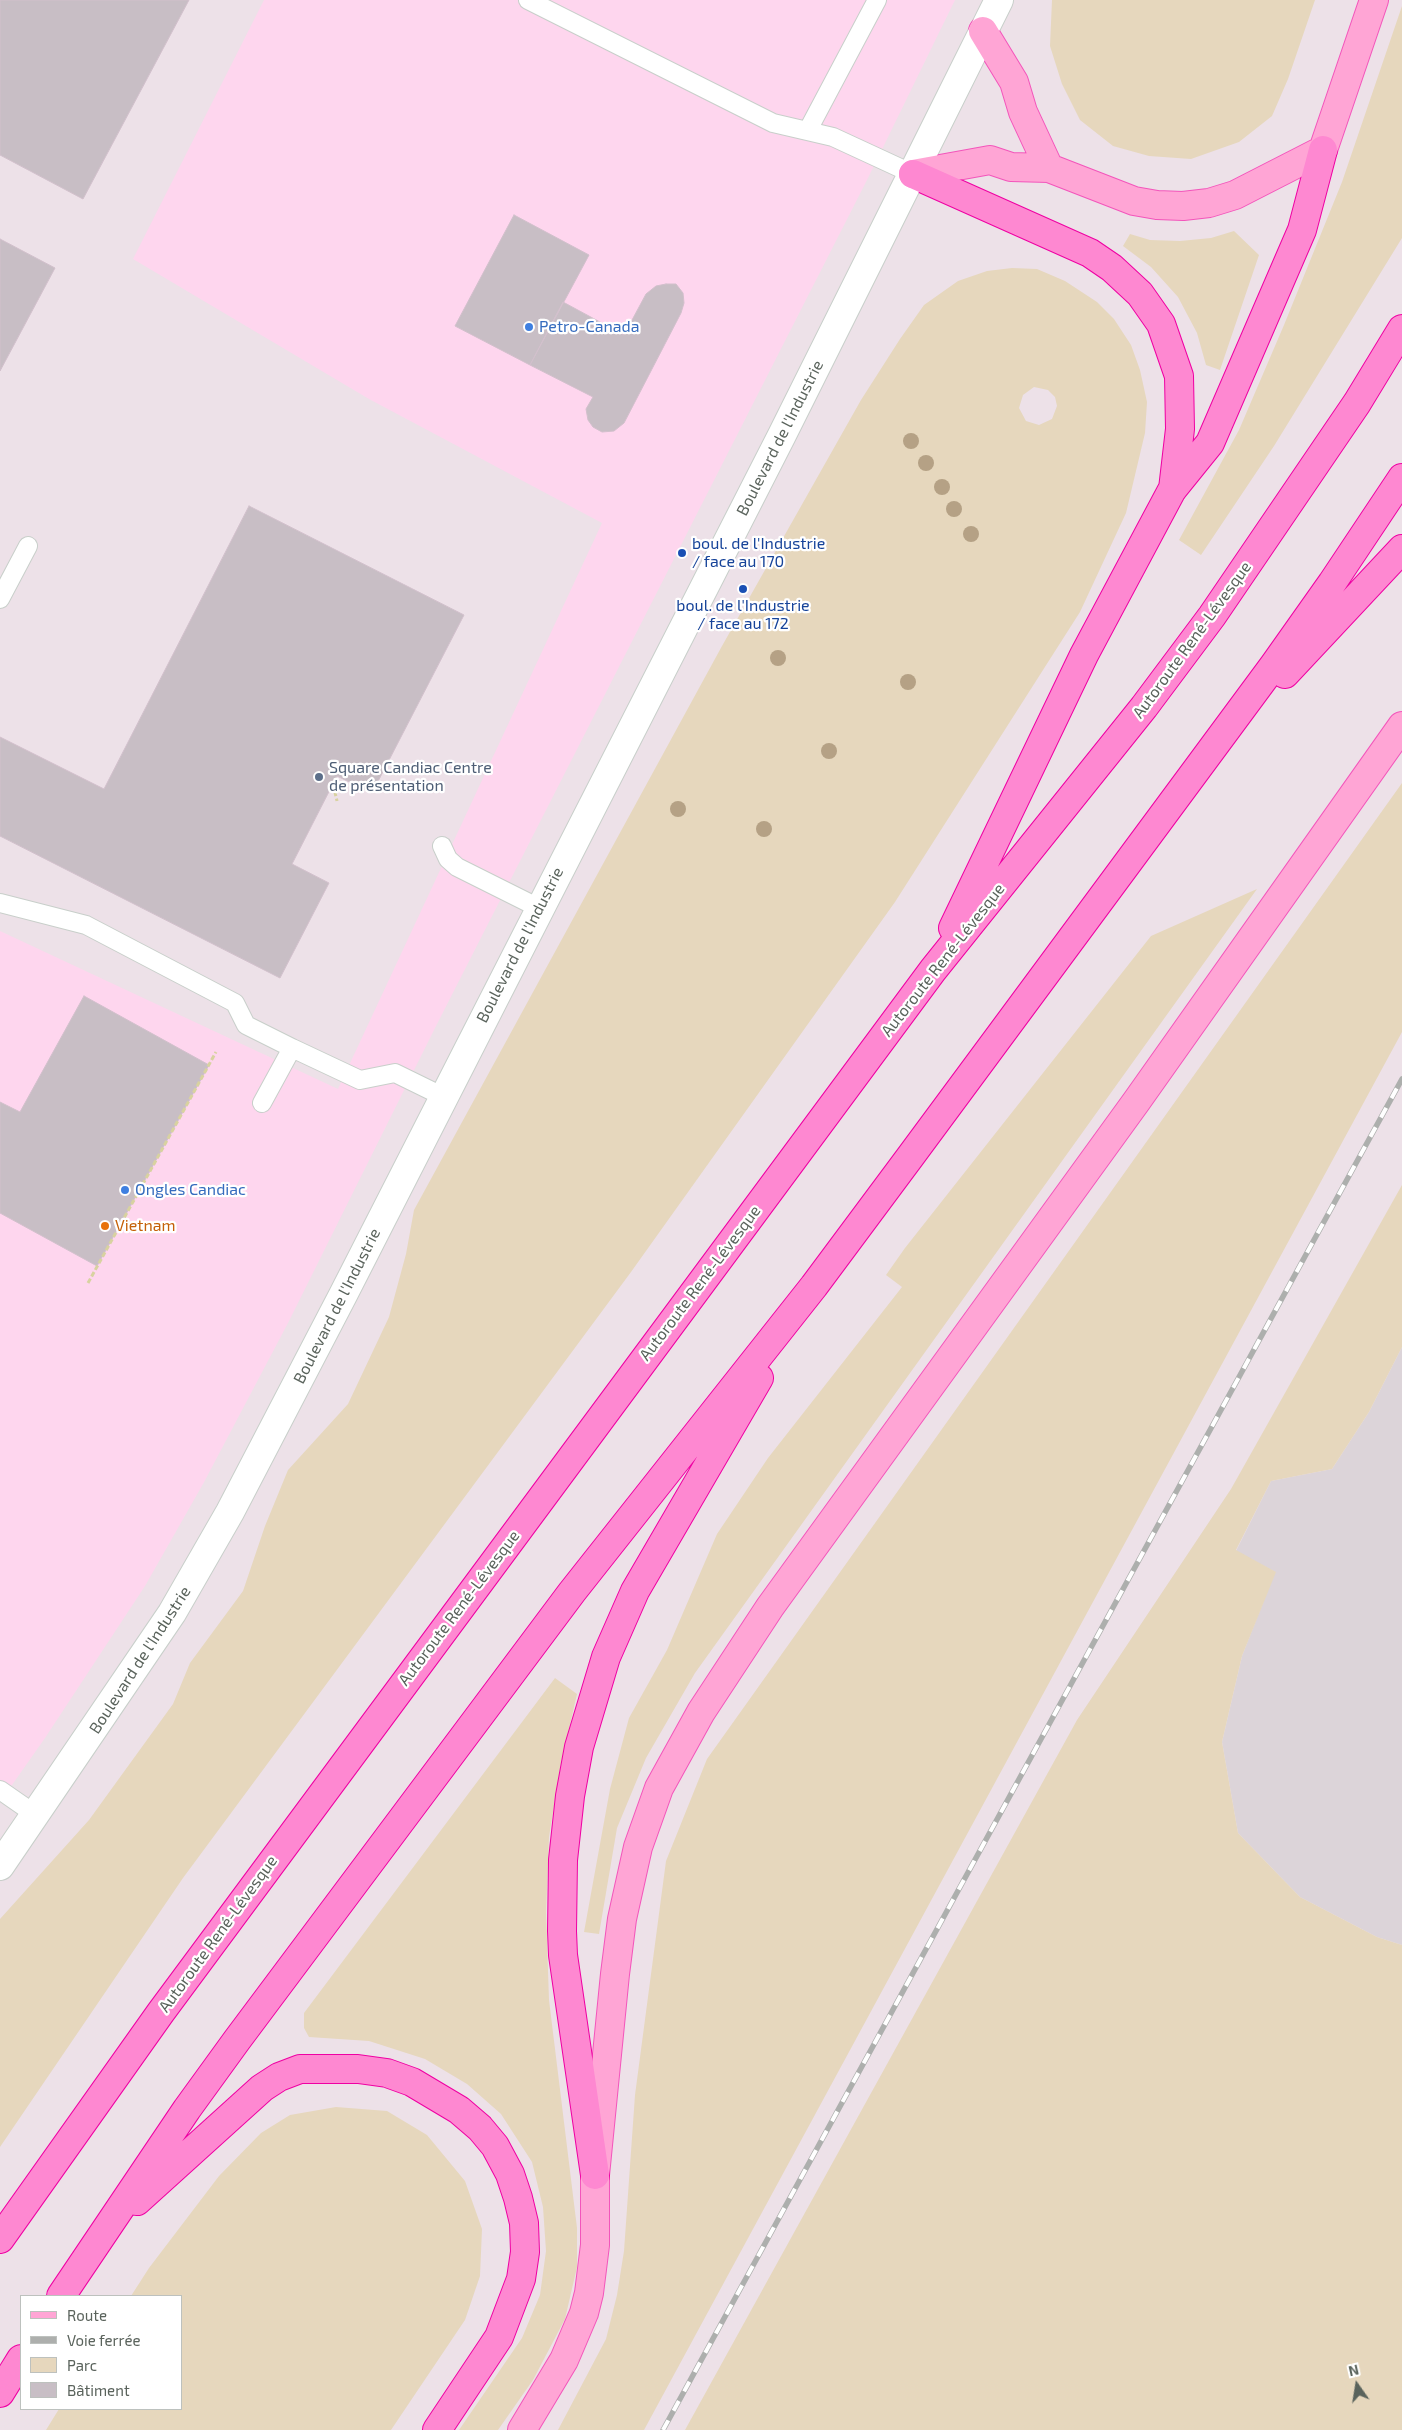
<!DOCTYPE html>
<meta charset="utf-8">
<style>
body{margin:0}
#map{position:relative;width:1402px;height:2430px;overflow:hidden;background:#ede1e8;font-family:"Exo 2",sans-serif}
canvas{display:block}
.legend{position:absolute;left:20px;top:2295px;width:162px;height:115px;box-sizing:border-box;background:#fff;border:1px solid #bdc1be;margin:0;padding:6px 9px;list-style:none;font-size:15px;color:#5a635c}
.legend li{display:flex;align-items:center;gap:10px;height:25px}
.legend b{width:25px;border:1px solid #bdc1be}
.north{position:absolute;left:1332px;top:2360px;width:50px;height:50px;-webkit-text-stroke:4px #fff;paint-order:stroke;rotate:347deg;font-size:14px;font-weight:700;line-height:20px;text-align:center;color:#5a635c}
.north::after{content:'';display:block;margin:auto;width:18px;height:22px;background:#5a635c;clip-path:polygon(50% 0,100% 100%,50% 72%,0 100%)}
</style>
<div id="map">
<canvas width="1402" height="2430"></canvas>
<ul class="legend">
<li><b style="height:6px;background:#ffa5d5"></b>Route</li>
<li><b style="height:6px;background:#adafad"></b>Voie ferrée</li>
<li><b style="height:14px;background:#e6d7bd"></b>Parc</li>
<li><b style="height:14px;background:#c8bec5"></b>Bâtiment</li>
</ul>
<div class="north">N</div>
</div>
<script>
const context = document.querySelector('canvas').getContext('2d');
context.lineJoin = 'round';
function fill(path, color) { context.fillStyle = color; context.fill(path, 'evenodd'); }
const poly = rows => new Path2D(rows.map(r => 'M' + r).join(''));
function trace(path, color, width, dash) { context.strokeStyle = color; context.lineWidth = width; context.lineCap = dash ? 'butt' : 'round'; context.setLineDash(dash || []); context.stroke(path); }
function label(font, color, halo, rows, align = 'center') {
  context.font = font + ' "Exo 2",sans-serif'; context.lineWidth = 4.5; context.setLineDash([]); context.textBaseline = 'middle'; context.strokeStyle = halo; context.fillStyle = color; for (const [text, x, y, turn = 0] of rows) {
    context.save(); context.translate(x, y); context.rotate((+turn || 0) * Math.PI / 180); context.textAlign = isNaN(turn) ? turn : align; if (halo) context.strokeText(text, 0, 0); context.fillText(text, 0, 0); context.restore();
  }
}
fill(poly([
 [264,0,955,0,867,180,436,1026,288,1323,203,1484,145,1586,45,1738,0,1802,0,931,338,1089,602,523,369,399,133,259]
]), '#fed6ee');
fill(poly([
 [1402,1347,1402,1945,1377,1937,1300,1897,1238,1833,1222,1742,1242,1656,1275,1572,1236,1551,1271,1481,1332,1469,1369,1412]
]), '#dcd4d9');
fill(poly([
 [1052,0,1315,0,1288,79,1272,116,1239,142,1191,159,1149,156,1113,146,1080,120,1062,84,1050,46],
 [1402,6,1402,238,1274,446,1201,555,1179,540,1239,430,1284,325,1342,182],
 [1234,231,1259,255,1220,370,1206,365,1197,333,1178,297,1151,267,1123,246,1130,234,1150,240,1180,241,1211,238],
 [1012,268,1037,269,1065,281,1097,302,1114,319,1131,345,1140,370,1147,402,1145,433,1126,513,1080,612,895,902,631,1272,183,1878,0,2147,0,1919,89,1820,173,1704,190,1663,243,1591,265,1526,288,1470,348,1404,389,1317,406,1254,414,1210,722,646,861,400,900,339,924,305,958,281,987,271],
 [1034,387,1048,390,1055,397,1057,406,1052,419,1039,425,1026,421,1019,408,1023,395],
 [1402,783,1402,1032,644,2430,558,2430,606,2339,617,2295,624,2251,635,2095,666,1861,707,1759],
 [1257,889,695,1673,646,1758,617,1828,599,1934,584,1932,610,1789,629,1718,667,1650,717,1534,768,1458,902,1287,886,1275,905,1248,1151,936],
 [1402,1185,1402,1347,1369,1412,1332,1469,1271,1481,1236,1550,1276,1572,1242,1656,1222,1742,1238,1833,1300,1897,1377,1937,1402,1945,1402,2430,685,2430,1077,1720,1231,1489],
 [555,1678,577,1694,560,1768,549,1837,546,1913,549,2000,577,2228,577,2267,565,2319,533,2380,498,2430,459,2430,522,2338,540,2295,546,2251,543,2207,532,2162,501,2114,467,2084,425,2059,369,2041,309,2037,304,2028,304,2013],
 [336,2107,387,2111,427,2135,465,2181,482,2229,480,2276,465,2320,391,2430,46,2430,59,2409,181,2409,181,2296,131,2296,149,2268,219,2176,261,2133,290,2115]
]), '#e6d7bd');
const building = poly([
 [0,0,189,0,83,199,0,155,0,0],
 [514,215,589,255,530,365,455,326,514,215],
 [0,239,55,268,0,371,0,239],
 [666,284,676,284,683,293,684,303,681,313,624,423,614,431,602,432,593,427,588,420,586,409,593,397,530,365,563,302,624,335,646,294,656,286,666,284],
 [249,506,464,615,372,793,337,776,292,864,329,883,280,978,0,836,0,737,104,789,249,506],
 [84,996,209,1065,97,1266,0,1213,0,1102,20,1112,84,996]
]);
fill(building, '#c8bec5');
trace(building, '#d2c0cc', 1);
const service = poly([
 [528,0,773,123,833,137,913,174],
 [808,130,877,0],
 [0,599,28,546],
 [442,846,448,859,457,867,539,908],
 [0,903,86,925,235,1003,246,1025,292,1048],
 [262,1103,292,1048,360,1080,395,1073,444,1097],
 [0,1790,36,1815]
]);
const tertiary = poly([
 [0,1866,172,1613,230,1512,343,1295,782,435,999,0]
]);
const primary = poly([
 [983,31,1014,82,1023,112,1049,168],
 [913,174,990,160,1011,167,1049,168,1134,201,1157,205,1183,206,1209,203,1235,195,1323,150,1374,0],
 [522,2430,564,2360,584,2313,589,2293,595,2245,595,2175,615,1974,622,1919,638,1847,659,1788,701,1712,770,1607,1136,1102,1402,726]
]);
const motorway = poly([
 [913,174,1090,253,1112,268,1140,294,1161,324,1179,376,1180,429,1173,489],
 [1285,674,1402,549],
 [953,928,1084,655,1172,490,1210,443,1302,230,1323,150],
 [595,2175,563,1955,562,1931,563,1860,570,1796,579,1747,606,1657,635,1591,759,1378],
 [137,2201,262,2088,279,2077,300,2069,358,2069,387,2073,412,2082,459,2110,480,2128,495,2146,510,2174,518,2198,524,2223,525,2252,521,2279,499,2337,437,2430],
 [0,2239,161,2012,933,970,1144,707,1212,616,1357,403,1402,329],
 [61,2296,187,2109,237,2040,572,1592,814,1286,910,1157,1274,665,1332,583,1402,478],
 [0,2393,21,2359]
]);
trace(service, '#c8cfca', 20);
trace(tertiary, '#c8cfca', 30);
trace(primary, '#f355bb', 30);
trace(motorway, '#ef00a3', 30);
trace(poly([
 [333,784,337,801],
 [88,1283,216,1052]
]), '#d8d2a0', 3, [5, 2.5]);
trace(service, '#fff', 18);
trace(tertiary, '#fff', 28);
trace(primary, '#ffa5d5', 28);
trace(motorway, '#fe88d1', 28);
const rail = poly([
 [663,2430,1402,1079]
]);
trace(rail, '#adafad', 5.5);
trace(rail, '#fff', 4, [11]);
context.fillStyle = '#b5a185';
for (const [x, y] of [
 [911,441],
 [926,463],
 [942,487],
 [954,509],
 [971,534],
 [778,658],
 [908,682],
 [829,751],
 [678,809],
 [764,829]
]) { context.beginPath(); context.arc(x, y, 8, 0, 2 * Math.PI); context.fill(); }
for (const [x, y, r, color] of [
 [529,327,5,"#3f7fe0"],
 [682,553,5,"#1a4fb4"],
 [743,589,5,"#1a4fb4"],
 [319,777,5,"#5c6f8a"],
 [125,1190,5,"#3f7fe0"],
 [105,1226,5,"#e8710a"]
]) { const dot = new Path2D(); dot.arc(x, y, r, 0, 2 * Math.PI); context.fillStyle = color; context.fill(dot); trace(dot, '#fff', 2); }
label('16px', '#366cbe', '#fff', [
 ["Petro-Canada",539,327],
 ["Ongles Candiac",135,1190]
], 'left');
label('16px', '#5a635c', '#fff', [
 ["Boulevard de l'Industrie",780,438,-63],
 ["Autoroute René-Lévesque",1192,640,-54],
 ["Boulevard de l'Industrie",520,945,-63],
 ["Autoroute René-Lévesque",943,960,-52],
 ["Autoroute René-Lévesque",700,1283,-53],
 ["Boulevard de l'Industrie",337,1306,-63],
 ["Autoroute René-Lévesque",459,1608,-53],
 ["Boulevard de l'Industrie",140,1660,-57],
 ["Autoroute René-Lévesque",218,1934,-54]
]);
label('16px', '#164399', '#fff', [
 ["boul. de l'Industrie",692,544],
 ["/ face au 170",692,562],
 ["boul. de l'Industrie",743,606,"center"],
 ["/ face au 172",743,624,"center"]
], 'left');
label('16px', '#4e5e75', '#fff', [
 ["Square Candiac Centre",329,768],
 ["de présentation",329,786]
], 'left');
label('16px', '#c56008', '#fff', [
 ["Vietnam",115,1226]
], 'left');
</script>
